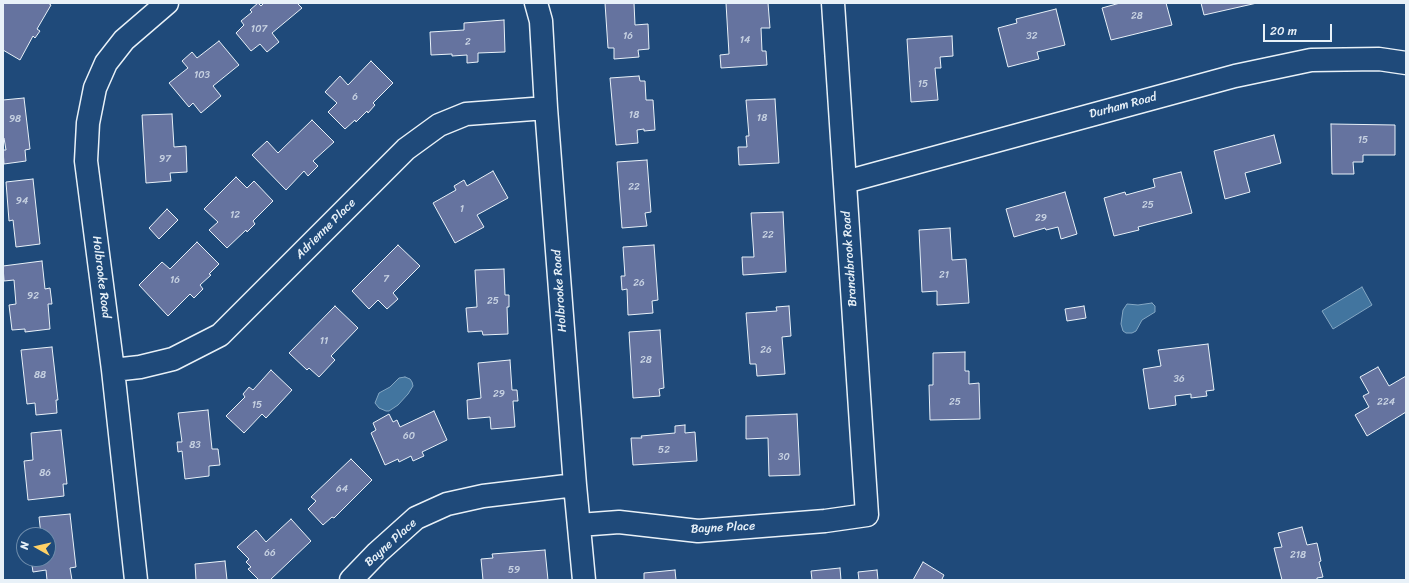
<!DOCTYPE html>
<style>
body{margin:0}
#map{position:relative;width:1409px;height:583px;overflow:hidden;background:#1f4a7a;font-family:Sriracha,sans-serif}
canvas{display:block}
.frame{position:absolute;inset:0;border:4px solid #e8f1f8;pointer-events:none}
.north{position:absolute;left:16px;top:527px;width:40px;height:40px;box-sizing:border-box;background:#1f4a7a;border:1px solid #6f8dac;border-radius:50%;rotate:278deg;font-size:11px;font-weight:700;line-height:16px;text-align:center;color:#e8f1f8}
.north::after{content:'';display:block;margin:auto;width:14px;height:18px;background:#ffd166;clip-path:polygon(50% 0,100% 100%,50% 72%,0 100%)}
.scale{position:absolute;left:1263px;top:24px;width:69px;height:18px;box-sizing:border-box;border:2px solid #e8f1f8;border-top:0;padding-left:5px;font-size:12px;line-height:14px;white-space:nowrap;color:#e8f1f8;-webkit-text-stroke:3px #1f4a7a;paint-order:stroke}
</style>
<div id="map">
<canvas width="1409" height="583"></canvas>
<div class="frame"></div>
<div class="north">N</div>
<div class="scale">20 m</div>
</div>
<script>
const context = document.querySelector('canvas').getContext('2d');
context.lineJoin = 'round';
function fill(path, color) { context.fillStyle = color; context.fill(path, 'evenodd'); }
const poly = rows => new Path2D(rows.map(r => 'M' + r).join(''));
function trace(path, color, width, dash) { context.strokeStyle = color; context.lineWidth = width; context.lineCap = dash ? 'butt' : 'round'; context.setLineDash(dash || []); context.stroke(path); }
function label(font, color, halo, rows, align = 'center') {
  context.font = font + ' Sriracha,sans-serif'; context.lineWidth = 4; context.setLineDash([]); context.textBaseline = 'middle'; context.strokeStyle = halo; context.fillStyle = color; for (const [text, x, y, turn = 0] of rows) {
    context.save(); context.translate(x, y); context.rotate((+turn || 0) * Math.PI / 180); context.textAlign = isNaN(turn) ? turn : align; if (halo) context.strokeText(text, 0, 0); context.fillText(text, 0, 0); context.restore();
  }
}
const water = poly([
 [1362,287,1372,305,1333,329,1322,311,1362,287],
 [1152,303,1155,306,1155,312,1142,320,1136,331,1132,333,1126,333,1123,331,1121,324,1123,310,1127,304,1138,305,1152,303],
 [405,377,410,379,412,382,413,386,408,394,398,405,389,411,386,411,379,408,375,403,379,393,390,387,399,378,405,377]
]);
fill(water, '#42759f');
trace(water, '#84a7c3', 1);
const building = poly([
 [3,3,48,3,51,5,37,29,40,31,35,38,33,36,20,60,3,50,3,3],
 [258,3,261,6,264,3,297,3,302,8,272,33,279,42,267,52,260,44,251,51,236,33,244,25,241,21,252,12,250,10,258,3],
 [605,3,634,3,635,25,648,24,649,49,638,50,639,57,614,59,614,48,608,48,605,3],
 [726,3,768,3,770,28,761,28,762,51,766,51,767,65,721,68,720,55,729,54,726,3],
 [1120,3,1166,3,1172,25,1111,40,1102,8,1120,3],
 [1201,3,1257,3,1204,15,1201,3],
 [1056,9,1065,45,1037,52,1039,59,1008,67,998,28,1017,23,1016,19,1056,9],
 [504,20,505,52,478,53,478,62,467,63,467,55,452,56,452,54,431,55,430,32,464,30,464,23,504,20],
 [952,36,953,56,940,57,941,68,935,68,938,100,911,102,907,39,952,36],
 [219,41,239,65,213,86,221,96,201,113,193,103,189,107,169,83,188,68,182,61,192,52,197,58,219,41],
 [371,61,393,83,373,103,375,105,368,113,367,111,356,122,355,120,345,129,328,112,337,103,325,92,340,76,348,85,371,61],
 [639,76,640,81,645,81,646,100,653,100,655,130,644,131,644,129,637,130,638,143,616,145,610,78,639,76],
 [24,98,30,149,25,150,26,161,4,164,3,150,6,150,4,138,3,138,3,100,24,98],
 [775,99,779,163,739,165,738,147,747,147,746,136,749,136,746,100,775,99],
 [172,114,174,147,186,146,187,172,170,173,171,181,146,183,142,115,172,114],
 [312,120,334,142,313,161,318,166,308,176,304,171,286,190,252,155,267,141,278,153,312,120],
 [1331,124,1395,125,1395,155,1363,155,1363,162,1353,162,1354,174,1332,174,1331,124],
 [1274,135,1281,163,1245,173,1250,192,1225,199,1214,151,1274,135],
 [647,160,651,212,645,213,647,226,622,228,617,162,647,160],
 [493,171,508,198,477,215,484,227,455,243,433,203,456,190,454,186,464,180,467,186,493,171],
 [1181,172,1192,213,1138,227,1139,230,1114,236,1104,198,1125,192,1126,195,1155,187,1153,179,1181,172],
 [236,177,247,188,254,181,273,201,253,221,255,224,247,232,246,230,227,248,209,230,218,222,204,209,236,177],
 [33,179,40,244,16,247,13,220,9,221,6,182,33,179],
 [1065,192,1077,234,1061,239,1058,227,1046,230,1045,228,1014,237,1006,209,1065,192],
 [167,209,178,220,159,239,149,228,167,209],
 [783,212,786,272,743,275,742,257,754,257,751,213,783,212],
 [950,228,952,260,966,259,969,303,937,305,937,291,922,292,919,230,950,228],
 [197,242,219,264,209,274,211,275,200,285,203,289,194,298,190,294,168,316,139,285,162,262,170,269,197,242],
 [398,245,420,266,393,293,398,299,387,309,378,300,369,309,352,291,398,245],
 [654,245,658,300,652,301,653,313,628,315,627,289,622,290,621,276,625,276,623,247,654,245],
 [42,261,45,289,50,288,52,304,48,304,50,329,25,332,25,329,12,330,9,305,16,304,14,280,4,281,3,266,42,261],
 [504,269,505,295,509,295,509,307,507,307,508,334,483,335,482,331,468,332,466,308,477,307,475,270,504,269],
 [335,306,358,328,331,356,335,360,319,377,309,368,307,370,289,353,335,306],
 [789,306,791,336,782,337,785,374,757,376,756,364,750,364,746,313,777,311,776,307,789,306],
 [1084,306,1086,318,1067,321,1065,309,1084,306],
 [660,330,664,388,659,389,660,396,633,398,629,332,660,330],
 [1208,344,1214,390,1206,391,1207,396,1191,398,1191,394,1175,396,1176,405,1149,409,1143,369,1161,366,1158,350,1208,344],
 [52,347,58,400,56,400,57,413,36,415,35,403,27,404,21,350,52,347],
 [965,352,965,371,969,371,969,384,979,383,980,419,930,420,929,385,933,385,933,353,965,352],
 [510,360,512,390,517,390,518,401,513,401,515,427,491,429,490,417,468,419,467,400,481,398,478,363,510,360],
 [1378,367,1389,386,1406,376,1406,412,1367,436,1355,415,1369,407,1363,396,1369,393,1360,377,1378,367],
 [271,370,292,390,266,418,262,414,244,433,226,416,245,397,243,394,249,387,253,390,271,370],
 [208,410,212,449,218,449,220,465,209,466,209,476,185,479,182,451,178,452,177,442,182,442,178,413,208,410],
 [434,411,447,440,422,452,424,456,413,461,411,456,399,462,398,459,385,465,371,433,376,430,373,423,389,414,393,422,397,420,400,427,434,411],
 [797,414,800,475,769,476,768,438,746,439,746,416,797,414],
 [685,425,685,433,695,432,697,461,633,465,631,438,642,438,641,436,675,433,675,426,685,425],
 [61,430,67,484,63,484,64,496,28,500,24,461,33,460,31,433,61,430],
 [351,459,372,480,334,518,332,517,323,525,308,509,316,501,311,497,351,459],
 [70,514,76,567,70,568,72,580,47,580,46,570,33,572,31,559,48,559,48,535,41,535,39,517,70,514],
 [291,519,311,541,270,580,259,580,248,569,251,567,246,562,249,559,237,547,256,530,266,542,291,519],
 [1302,527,1307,545,1317,543,1321,561,1319,562,1323,577,1317,578,1317,580,1282,580,1274,548,1282,547,1278,533,1302,527],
 [545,550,548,580,483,580,481,559,493,558,492,554,545,550],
 [225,561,227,580,196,580,195,564,225,561],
 [923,562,944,575,942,579,944,580,913,580,923,562],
 [840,568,841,580,812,580,811,571,840,568],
 [675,570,676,580,644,580,644,573,675,570],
 [877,570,878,580,859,580,858,572,877,570]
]);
fill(building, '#65739f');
trace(building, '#e8f1f8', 1);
const minor = poly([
 [536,3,541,21,546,108,575,485,584,580],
 [845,182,1235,76,1311,60,1379,59,1406,63],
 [113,370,140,367,173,359,220,335,406,149,439,125,466,114,546,108],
 [579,525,619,522,698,531,825,521,867,515,833,3],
 [136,580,113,370,86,161,88,123,95,88,106,63,124,40,167,3],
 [351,580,377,553,416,518,447,504,483,496,575,485]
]);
trace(minor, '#e8f1f8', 25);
trace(minor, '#1f4a7a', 22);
label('10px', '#c7d2e2', null, [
 ["28",1137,16],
 ["107",259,29],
 ["16",628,36],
 ["32",1032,36],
 ["14",745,40],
 ["2",468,42],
 ["103",202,75],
 ["15",923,84],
 ["6",355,97],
 ["18",634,115],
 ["18",762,118],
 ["98",15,119],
 ["15",1363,140],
 ["97",165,159],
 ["22",634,187],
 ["94",22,201],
 ["25",1148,205],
 ["1",462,209],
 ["12",235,215],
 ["29",1041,218],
 ["22",768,235],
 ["21",944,275],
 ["7",386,279],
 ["16",175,280],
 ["26",639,283],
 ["92",33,296],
 ["25",493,301],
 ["11",324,341],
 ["26",766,350],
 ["28",646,360],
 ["88",40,375],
 ["36",1179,379],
 ["29",499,394],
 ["25",955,402],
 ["224",1386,402],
 ["15",257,405],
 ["60",409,436],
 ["83",195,445],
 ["52",664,450],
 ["30",784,457],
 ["86",45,473],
 ["64",342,489],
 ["66",270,553],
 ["218",1298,555],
 ["59",514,570]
]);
label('12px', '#e8f1f8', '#1f4a7a', [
 ["Durham Road",1123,106,-15],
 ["Adrienne Place",326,229,-45],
 ["Branchbrook Road",850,259,-94],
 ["Holbrooke Road",101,277,83],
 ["Holbrooke Road",560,291,-94],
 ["Bayne Place",723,528,-3],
 ["Bayne Place",391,543,-42]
]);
</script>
